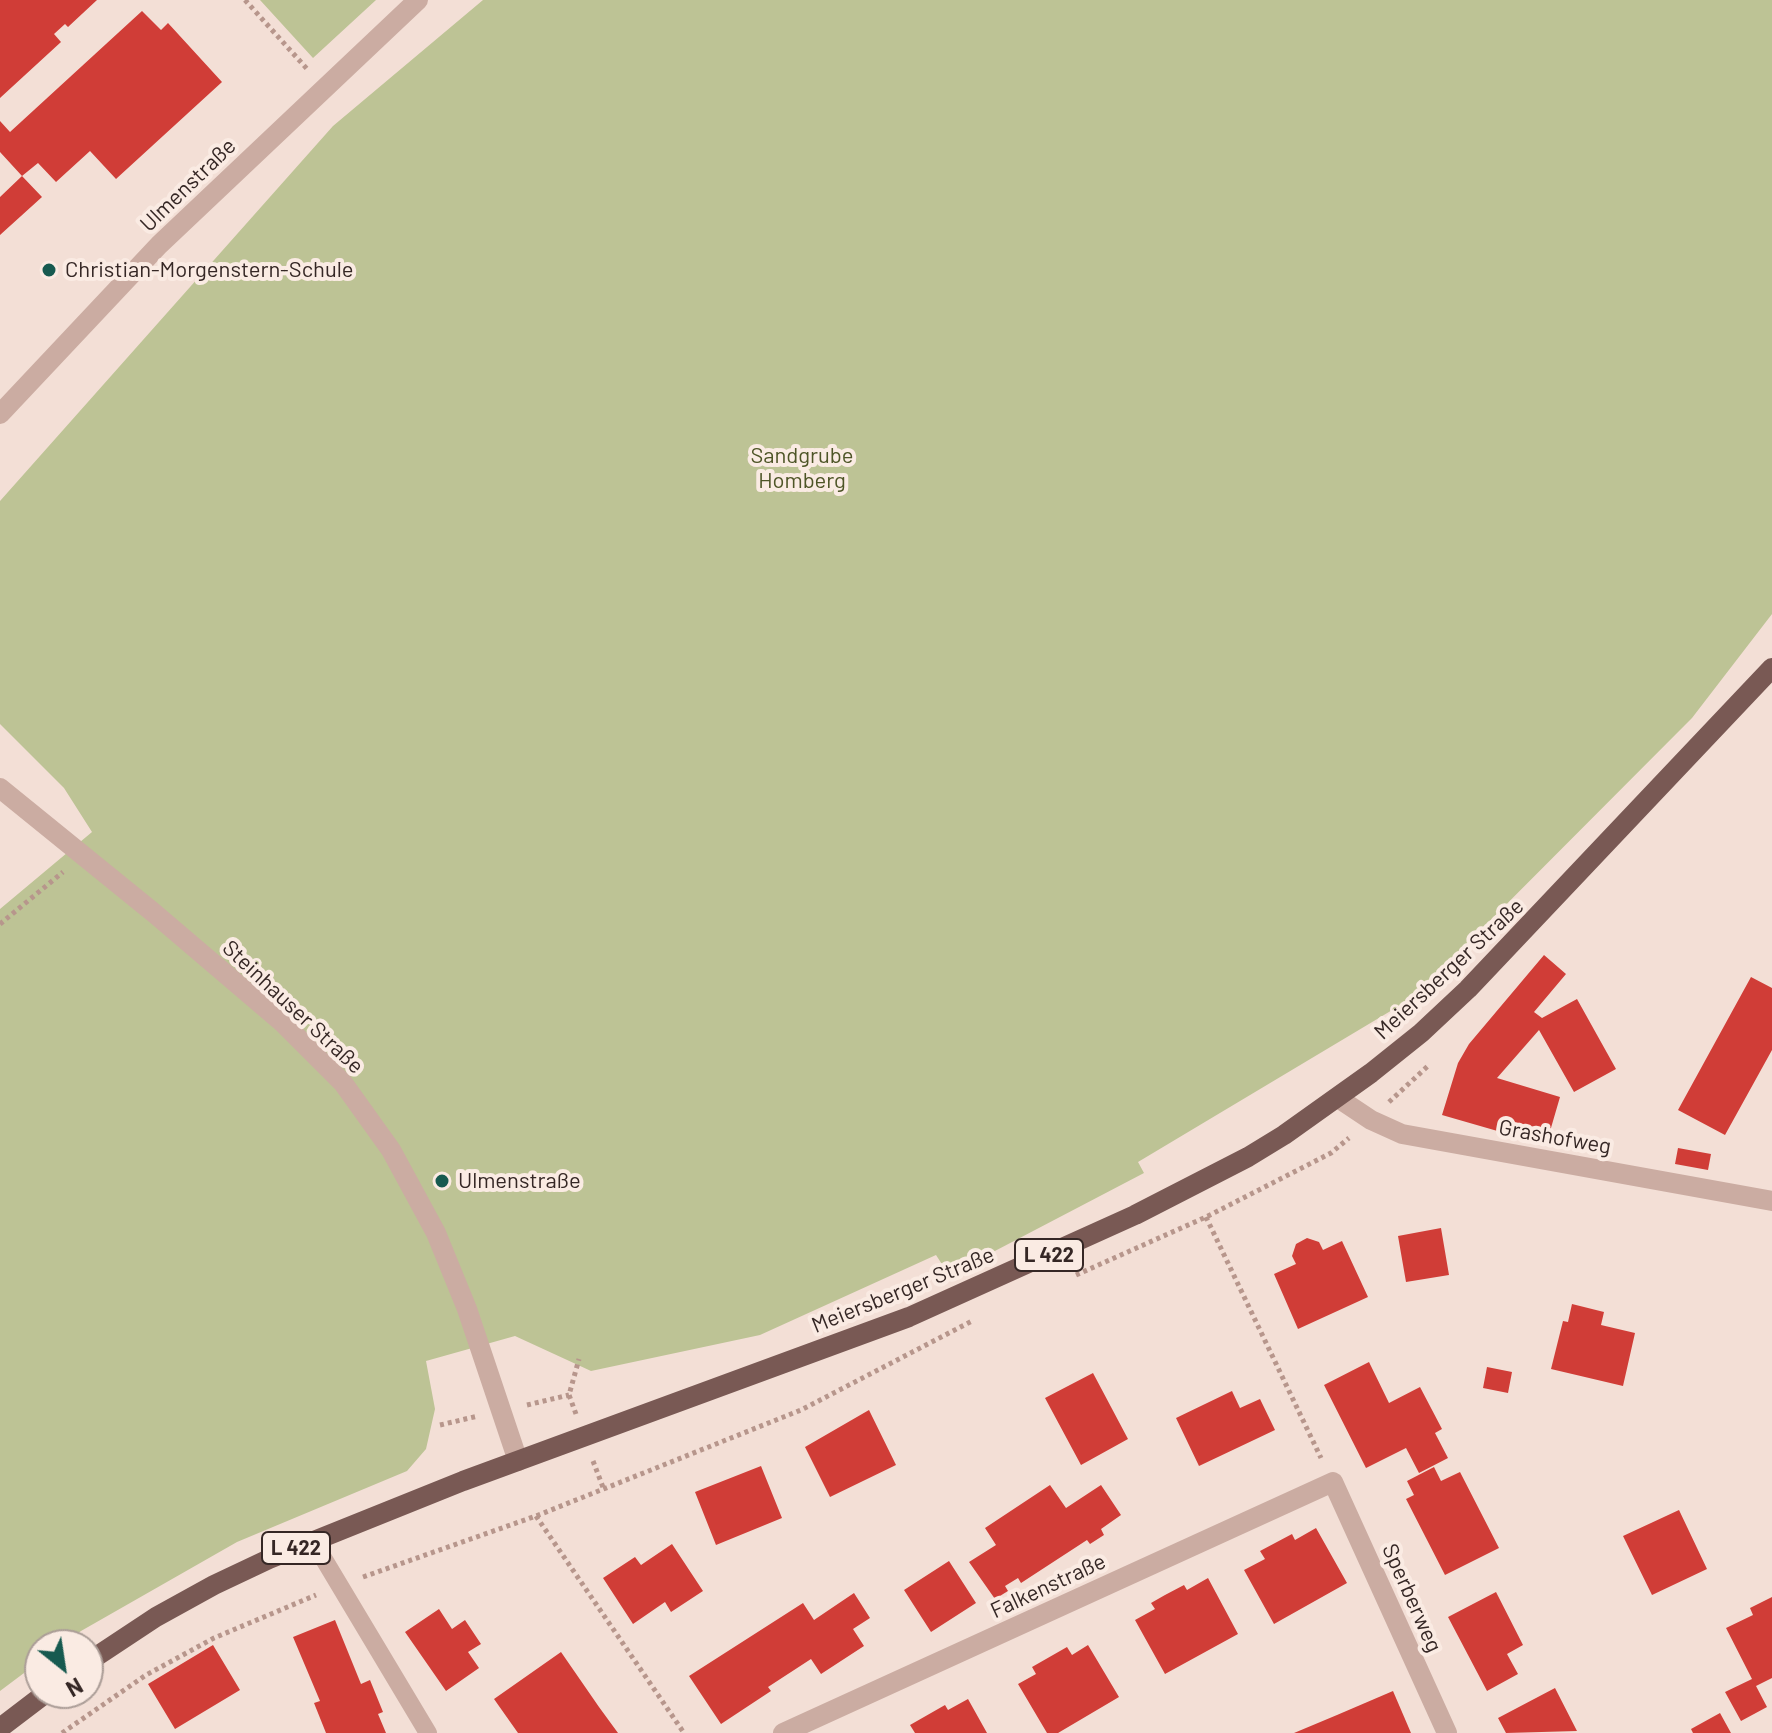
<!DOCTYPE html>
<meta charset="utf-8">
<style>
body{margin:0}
#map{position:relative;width:1772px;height:1733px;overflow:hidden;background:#f3dfd6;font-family:Barlow,sans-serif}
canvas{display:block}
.north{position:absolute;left:24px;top:1629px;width:80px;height:80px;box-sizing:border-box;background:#faebe3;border:2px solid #ab9d97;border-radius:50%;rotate:150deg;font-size:22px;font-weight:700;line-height:32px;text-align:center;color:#352725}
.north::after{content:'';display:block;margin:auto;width:28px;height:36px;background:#175a50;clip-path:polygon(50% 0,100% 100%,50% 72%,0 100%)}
</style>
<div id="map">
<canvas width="1772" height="1733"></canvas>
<div class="north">N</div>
</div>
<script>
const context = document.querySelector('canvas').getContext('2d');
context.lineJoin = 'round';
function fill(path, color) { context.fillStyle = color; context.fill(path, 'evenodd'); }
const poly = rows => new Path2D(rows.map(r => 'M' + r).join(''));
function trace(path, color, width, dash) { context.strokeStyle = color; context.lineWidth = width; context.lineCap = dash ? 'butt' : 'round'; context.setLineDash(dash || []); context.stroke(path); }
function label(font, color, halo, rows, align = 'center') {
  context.font = font + ' Barlow,sans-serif'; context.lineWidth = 8; context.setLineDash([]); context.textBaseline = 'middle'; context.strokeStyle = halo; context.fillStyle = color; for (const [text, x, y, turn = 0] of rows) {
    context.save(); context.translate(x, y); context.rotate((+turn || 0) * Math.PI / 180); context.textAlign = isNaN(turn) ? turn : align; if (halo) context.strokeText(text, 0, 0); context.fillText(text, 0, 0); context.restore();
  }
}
fill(poly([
 [260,0,376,0,313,58],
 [483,0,1772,0,1772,614,1692,718,1414,997,1138,1162,1144,1173,949,1275,936,1255,760,1335,591,1371,515,1336,426,1361,435,1409,426,1449,407,1471,237,1542,81,1631,62,1645,40,1645,40,1661,0,1691,0,909,92,832,64,788,0,724,0,501,333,126]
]), '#bdc395');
fill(poly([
 [0,0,97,0,68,27,65,24,54,34,61,42,0,98],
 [142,11,161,30,168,23,222,82,116,179,90,151,56,182,38,163,22,176,42,197,0,235,0,197,22,176,0,152,0,121,10,132],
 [1544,955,1566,974,1534,1012,1542,1018,1577,999,1616,1069,1574,1092,1539,1030,1497,1078,1560,1097,1546,1145,1442,1115,1458,1063,1469,1044],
 [1751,977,1772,988,1772,1050,1725,1135,1678,1110],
 [1678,1148,1711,1154,1708,1170,1675,1164],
 [1441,1228,1449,1275,1406,1282,1398,1236],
 [1307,1238,1319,1242,1323,1250,1342,1241,1368,1297,1298,1329,1274,1274,1296,1264,1292,1256,1296,1244],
 [1572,1304,1604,1312,1601,1325,1635,1333,1623,1386,1551,1369,1563,1321,1568,1322],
 [1369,1362,1389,1403,1420,1387,1442,1429,1435,1433,1448,1458,1419,1473,1406,1448,1366,1468,1324,1385],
 [1487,1367,1512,1372,1508,1393,1483,1388],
 [1093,1373,1128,1439,1081,1465,1045,1398],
 [1232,1391,1240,1408,1260,1399,1275,1430,1199,1466,1176,1418],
 [869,1410,896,1465,830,1497,805,1447],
 [761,1466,782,1518,716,1545,695,1492],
 [1434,1467,1441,1481,1460,1472,1499,1548,1445,1575,1406,1499,1414,1495,1407,1481],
 [1050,1485,1066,1508,1101,1485,1121,1515,1101,1529,1104,1535,1090,1544,1087,1540,1021,1583,1018,1578,1005,1586,1008,1591,995,1599,969,1562,996,1545,985,1528],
 [1679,1510,1707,1569,1652,1595,1623,1536],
 [1316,1528,1347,1583,1274,1624,1244,1570,1265,1559,1260,1551,1292,1534,1295,1540],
 [672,1544,703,1591,671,1612,665,1602,633,1624,603,1578,635,1557,641,1565],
 [949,1561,976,1603,931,1632,904,1590],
 [1208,1578,1238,1634,1165,1674,1135,1620,1155,1609,1151,1603,1165,1595,1184,1585,1187,1590],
 [1496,1592,1523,1645,1507,1654,1518,1674,1487,1691,1448,1617],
 [854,1593,870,1618,853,1629,864,1646,821,1674,811,1659,768,1687,771,1691,721,1724,689,1676,803,1603,814,1620],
 [1772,1597,1772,1678,1756,1686,1767,1707,1741,1721,1725,1692,1752,1679,1726,1628,1753,1615,1750,1608],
 [439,1609,452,1629,465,1620,481,1644,468,1652,479,1668,446,1691,405,1632],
 [335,1620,361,1684,370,1680,383,1712,378,1714,386,1733,326,1733,314,1703,320,1701,293,1637],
 [213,1645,240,1690,175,1729,148,1684],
 [1088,1645,1119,1697,1058,1733,1047,1733,1018,1684,1036,1674,1032,1667,1067,1647,1072,1655],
 [561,1652,599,1707,618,1733,518,1733,494,1699],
 [1555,1688,1577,1731,1506,1733,1498,1718],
 [1393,1691,1411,1733,1294,1733,1337,1715],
 [968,1699,987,1733,915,1733,910,1725,945,1705,948,1710],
 [1720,1713,1731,1733,1693,1733,1691,1729]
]), '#d03d37');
trace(poly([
 [245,0,308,70],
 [0,924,63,872],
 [1389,1102,1429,1065],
 [1206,1217,1321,1458],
 [1076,1275,1206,1217,1331,1153,1349,1138],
 [527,1405,569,1395],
 [576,1414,569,1395,579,1359],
 [440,1425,478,1416],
 [593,1461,604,1490],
 [536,1516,684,1733],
 [363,1577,536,1516,801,1410,972,1321],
 [62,1733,146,1675,214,1638,316,1595]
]), '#b7968c', 5, [4, 4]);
trace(poly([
 [313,1541,428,1733]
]), '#cbaca2', 18);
trace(poly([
 [0,414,159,245,418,0],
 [0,788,154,913,283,1023,343,1083,391,1150,436,1233,467,1309,518,1461],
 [1338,1098,1371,1120,1402,1134,1772,1201],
 [783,1733,1333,1482,1447,1733]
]), '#cbaca2', 20);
trace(poly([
 [88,1662,156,1617,214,1585,269,1559,463,1481,909,1317,1135,1215,1248,1157,1284,1135,1371,1073,1421,1033,1468,989,1772,668],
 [0,1728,46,1693]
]), '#795954', 20);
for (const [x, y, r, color] of [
 [49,270,8,"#175a50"],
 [442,1181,8,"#175a50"]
]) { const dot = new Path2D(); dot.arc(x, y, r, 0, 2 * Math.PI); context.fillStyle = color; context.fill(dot); trace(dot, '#faebe3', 3); }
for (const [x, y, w] of [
 [1049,1255,68],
 [296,1548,68]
]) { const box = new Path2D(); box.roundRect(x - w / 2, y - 16, w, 32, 6); context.fillStyle = '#faebe3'; context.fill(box); trace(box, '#352725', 2); }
label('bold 20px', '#352725', null, [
 ["L 422",1049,1255],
 ["L 422",296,1548]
]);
label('22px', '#352725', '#faebe3', [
 ["Ulmenstraße",188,185,-44],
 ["Meiersberger Straße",1449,969,-43],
 ["Steinhauser Straße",293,1007,43],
 ["Grashofweg",1555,1137,10],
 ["Meiersberger Straße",903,1290,-22],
 ["Falkenstraße",1048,1586,-25],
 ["Sperberweg",1412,1598,66]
]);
label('22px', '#352725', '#faebe3', [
 ["Christian-Morgenstern-Schule",65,270],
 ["Ulmenstraße",458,1181]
], 'left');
label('22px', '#4e5527', '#faebe3', [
 ["Sandgrube",802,456],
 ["Homberg",802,481]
]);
</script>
